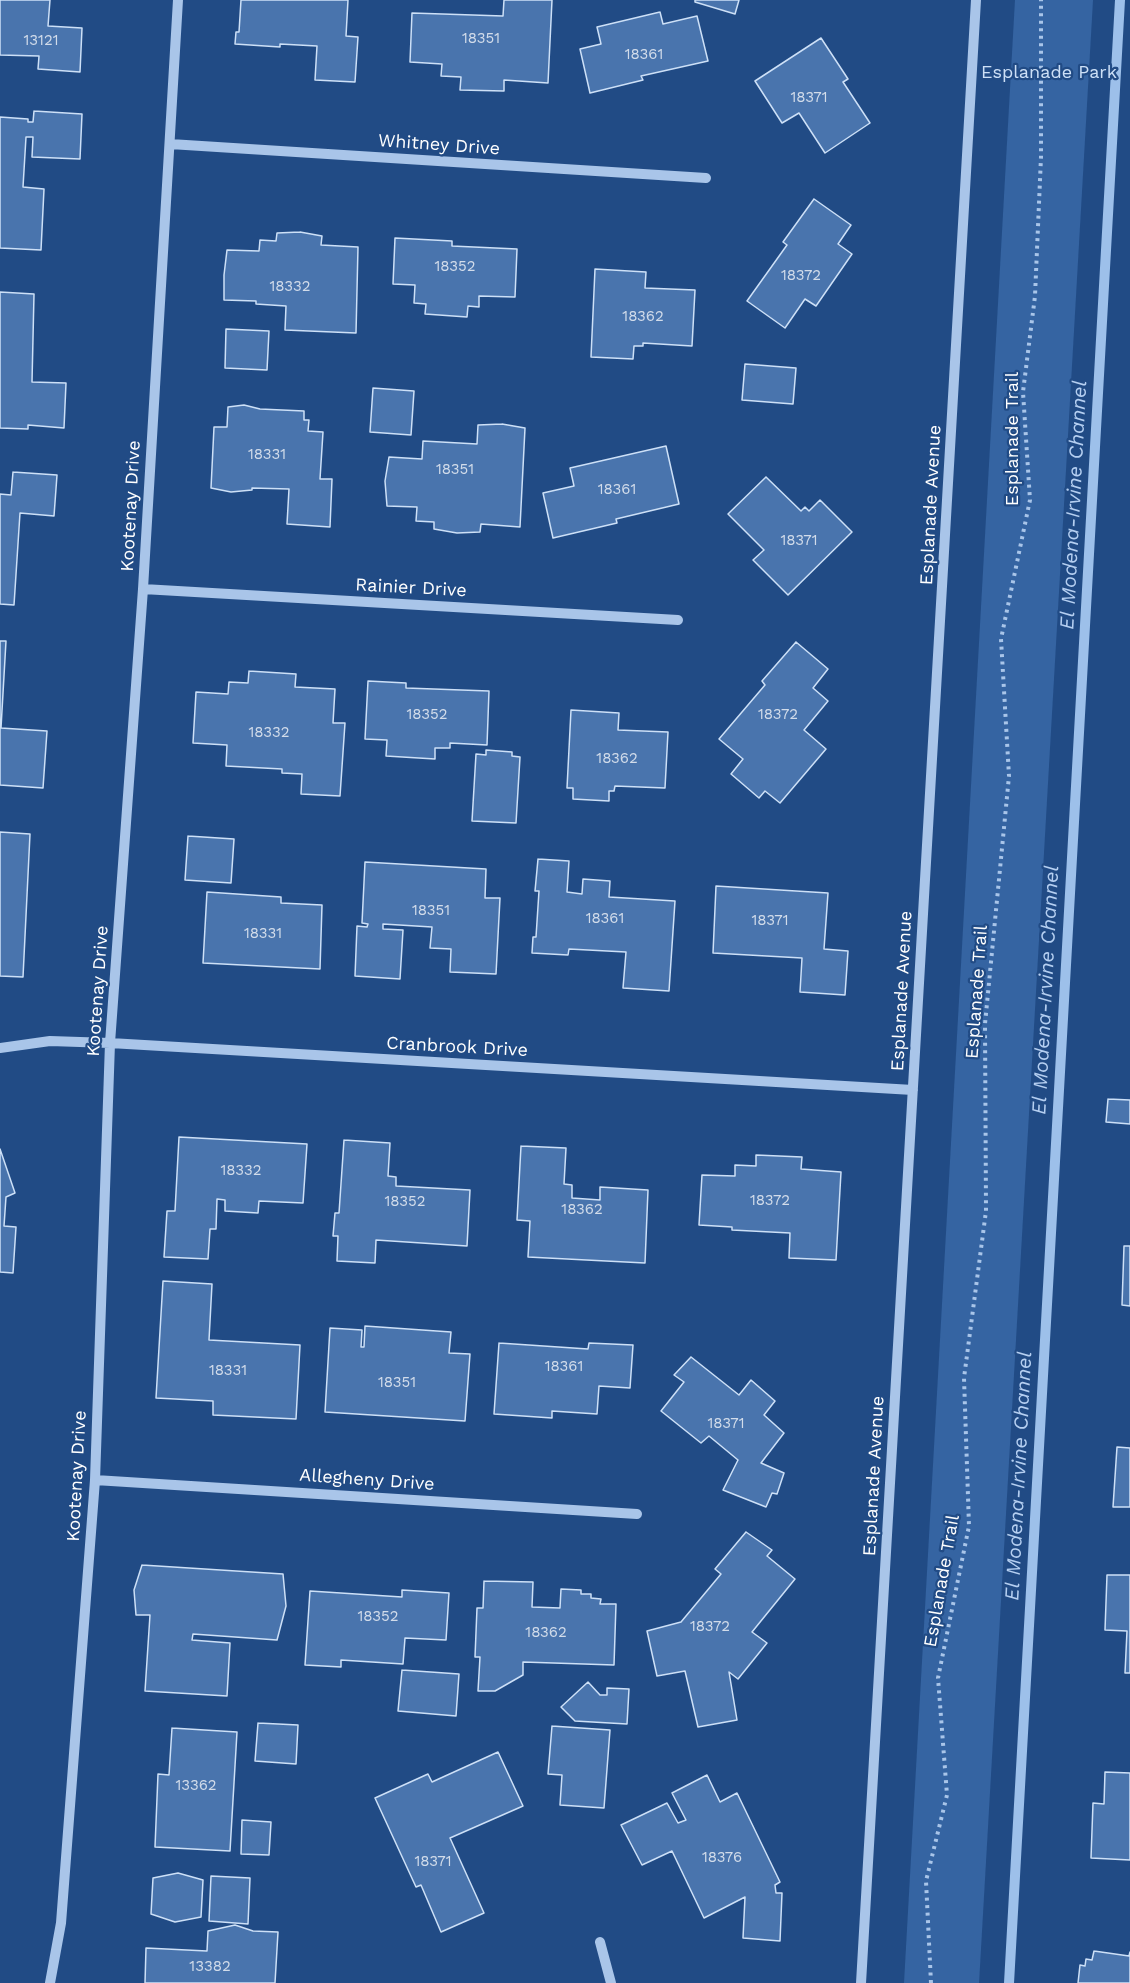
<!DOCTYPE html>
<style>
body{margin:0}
canvas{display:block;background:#214b85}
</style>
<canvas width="1130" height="1983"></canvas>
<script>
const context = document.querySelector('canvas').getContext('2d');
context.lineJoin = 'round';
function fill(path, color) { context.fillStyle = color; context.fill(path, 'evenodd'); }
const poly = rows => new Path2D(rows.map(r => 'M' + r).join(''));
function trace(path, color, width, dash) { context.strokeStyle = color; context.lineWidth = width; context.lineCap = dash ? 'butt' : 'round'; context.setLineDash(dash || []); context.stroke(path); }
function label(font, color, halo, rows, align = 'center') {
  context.font = font + ' "Work Sans",sans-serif'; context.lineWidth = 4.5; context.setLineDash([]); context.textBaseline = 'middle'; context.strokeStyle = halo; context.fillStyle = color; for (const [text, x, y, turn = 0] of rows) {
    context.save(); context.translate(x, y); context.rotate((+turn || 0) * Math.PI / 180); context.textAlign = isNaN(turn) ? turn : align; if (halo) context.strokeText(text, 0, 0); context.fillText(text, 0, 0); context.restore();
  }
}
fill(poly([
 [1015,0,1093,0,979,1983,904,1983]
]), '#3564a2');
trace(poly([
 [1009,1983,1120,0]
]), '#9dc0ea', 10);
const building = poly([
 [0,0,50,0,48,26,82,28,80,72,38,69,39,56,0,55,0,0],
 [241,0,348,0,346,36,358,37,355,82,315,80,317,46,280,44,280,47,235,44,236,32,239,32,241,0],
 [504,0,552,0,548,83,504,80,504,91,460,90,461,77,441,76,442,64,410,62,412,13,503,16,504,0],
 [695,0,739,0,735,14,695,2,695,0],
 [660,12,663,24,697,16,708,61,641,76,643,80,590,93,580,49,601,44,597,27,660,12],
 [821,38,848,79,843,82,870,123,825,153,799,113,782,123,755,81,821,38],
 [34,111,82,114,80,159,32,157,33,137,26,137,23,187,44,189,41,250,0,248,0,117,28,119,28,122,33,122,34,111],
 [814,199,851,225,838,244,852,254,816,306,805,299,785,328,747,301,787,245,783,242,814,199],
 [300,232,322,236,321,245,358,247,356,333,285,330,286,306,256,304,256,301,224,300,224,275,227,250,259,251,260,240,276,241,277,233,300,232],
 [395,238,452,241,452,246,517,249,515,297,479,296,479,307,468,306,467,317,425,314,426,304,414,303,415,285,393,284,395,238],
 [595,269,646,272,645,288,695,290,692,346,643,343,643,346,634,346,633,359,591,357,595,269],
 [0,292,34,294,32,382,66,383,64,428,28,425,28,429,0,428,0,292],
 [226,329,269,331,267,370,225,368,226,329],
 [745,364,796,368,793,404,742,400,745,364],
 [373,388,414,391,411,435,370,432,373,388],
 [244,405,260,409,304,411,304,420,309,420,308,431,323,432,320,479,332,479,330,527,287,524,289,489,252,488,252,490,231,492,211,488,214,427,227,427,228,407,244,405],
 [502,424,525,428,520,527,481,524,480,532,457,533,434,529,434,522,416,521,417,507,387,506,385,481,389,457,422,459,423,441,477,444,478,425,502,424],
 [666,446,679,504,616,519,617,523,553,538,543,493,574,486,570,468,666,446],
 [13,472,57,475,54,516,20,513,14,605,0,604,0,494,11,495,13,472],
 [766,477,801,511,805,507,809,511,820,500,852,532,788,595,753,560,764,550,728,514,766,477],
 [0,641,6,641,1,728,47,731,43,788,0,785,0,641],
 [796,642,828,669,813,688,828,701,804,730,826,749,780,803,765,791,759,798,731,774,743,759,719,739,765,685,762,681,796,642],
 [249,671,296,674,295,687,335,689,333,723,345,723,340,796,301,794,302,774,282,773,282,769,226,766,227,745,193,743,196,692,228,694,229,682,248,683,249,671],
 [368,681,406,683,406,688,489,691,487,745,450,743,450,748,435,748,435,759,386,756,387,740,365,739,368,681],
 [571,710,619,713,618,730,668,732,665,788,615,786,614,791,609,791,609,801,573,799,573,788,567,788,571,710],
 [486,750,512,752,512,756,520,757,516,823,472,821,476,754,486,755,486,750],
 [0,832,30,834,23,977,0,976,0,832],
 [188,836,234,839,231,883,185,880,188,836],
 [538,859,569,861,567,892,582,894,583,879,610,881,609,897,675,901,669,991,623,988,626,952,569,949,568,955,532,953,533,937,536,937,539,891,535,891,538,859],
 [365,862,486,869,485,898,500,898,496,974,450,972,451,949,430,948,432,927,383,924,383,929,403,930,400,979,355,976,357,926,367,927,368,924,362,923,365,862],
 [716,886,828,893,824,949,848,951,845,995,800,992,802,958,713,953,716,886],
 [207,892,281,897,281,903,322,905,320,969,203,963,207,892],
 [1108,1099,1130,1100,1130,1124,1106,1122,1108,1099],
 [179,1137,307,1144,303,1203,259,1201,258,1213,225,1211,225,1200,217,1199,216,1229,210,1229,208,1259,164,1257,167,1211,175,1211,179,1137],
 [344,1140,390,1143,388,1176,396,1177,396,1186,470,1190,467,1246,376,1240,375,1263,337,1261,338,1236,333,1236,335,1213,339,1213,344,1140],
 [521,1146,566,1148,564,1184,572,1185,572,1198,600,1200,600,1187,648,1190,645,1263,528,1257,530,1221,517,1220,521,1146],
 [0,1149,15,1193,6,1197,4,1226,16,1227,13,1273,0,1272,0,1149],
 [756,1155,802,1157,801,1169,841,1172,836,1260,789,1258,790,1233,732,1230,732,1227,699,1225,702,1175,735,1176,735,1165,756,1166,756,1155],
 [1124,1246,1130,1246,1130,1306,1122,1305,1124,1246],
 [163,1281,212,1284,209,1340,300,1345,296,1419,213,1415,213,1401,156,1398,163,1281],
 [365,1326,451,1332,449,1353,470,1354,465,1421,325,1412,330,1328,362,1330,361,1347,364,1347,365,1326],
 [499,1343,588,1349,589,1343,633,1345,630,1388,599,1386,597,1414,552,1411,552,1418,494,1414,499,1343],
 [691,1357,739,1395,751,1380,775,1401,764,1415,784,1433,761,1463,784,1473,777,1494,772,1493,766,1507,723,1490,738,1460,709,1436,701,1443,661,1411,684,1382,674,1375,691,1357],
 [1117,1447,1130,1448,1130,1507,1113,1507,1117,1447],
 [746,1532,772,1550,767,1556,795,1579,752,1632,767,1643,738,1679,729,1672,737,1720,698,1727,685,1671,657,1676,647,1631,681,1622,721,1574,715,1569,746,1532],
 [142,1565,283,1574,286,1606,277,1640,193,1634,192,1640,230,1643,227,1696,145,1691,150,1615,136,1615,134,1590,142,1565],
 [1107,1575,1130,1575,1130,1673,1125,1673,1127,1631,1105,1630,1107,1575],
 [484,1581,533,1582,532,1607,560,1608,561,1589,581,1590,581,1594,591,1594,591,1598,601,1599,600,1604,616,1604,614,1665,523,1662,523,1675,495,1691,478,1691,480,1657,475,1657,477,1608,483,1608,484,1581],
 [402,1590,449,1593,446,1640,405,1638,403,1664,341,1660,341,1667,305,1665,310,1591,402,1597,402,1590],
 [402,1670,459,1674,456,1716,398,1711,402,1670],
 [588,1682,600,1695,607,1695,607,1688,629,1689,627,1724,575,1721,561,1707,588,1682],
 [258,1723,298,1725,296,1764,255,1761,258,1723],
 [552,1726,610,1730,604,1808,560,1805,562,1775,548,1774,552,1726],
 [172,1728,237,1732,230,1851,155,1847,158,1774,169,1775,172,1728],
 [498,1752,523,1806,450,1838,484,1913,441,1932,421,1885,416,1887,375,1798,428,1774,432,1782,498,1752],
 [1105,1772,1130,1773,1130,1860,1091,1858,1093,1803,1104,1804,1105,1772],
 [707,1775,720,1802,737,1793,780,1882,775,1885,776,1893,782,1893,780,1941,743,1938,745,1897,704,1918,672,1851,642,1865,621,1825,667,1803,678,1823,686,1820,672,1793,707,1775],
 [242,1820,271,1822,269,1855,241,1854,242,1820],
 [178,1873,203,1880,201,1917,175,1922,151,1914,153,1878,178,1873],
 [211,1876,250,1878,248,1924,209,1921,211,1876],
 [235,1925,253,1931,278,1932,275,1983,145,1983,146,1948,207,1951,208,1931,235,1925],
 [1094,1951,1129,1956,1130,1952,1130,1983,1078,1983,1080,1965,1085,1966,1086,1959,1092,1960,1094,1951]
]);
fill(building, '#4974ad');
trace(building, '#cde0f7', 1.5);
trace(poly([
 [931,1983,926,1881,947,1795,938,1678,969,1526,964,1378,986,1211,985,1024,1009,776,1001,639,1030,500,1023,392,1035,296,1041,157,1041,0]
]), '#a9c5e9', 4, [3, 4.5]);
trace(poly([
 [170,144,706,178],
 [143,589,678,620],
 [0,1048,50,1041,110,1043,913,1090],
 [95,1480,637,1514],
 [600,1942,611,1983],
 [50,1983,61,1923,95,1480,110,1043,143,589,178,0],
 [861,1983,976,0]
]), '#a9c5e9', 10);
label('15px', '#d2dcea', null, [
 ["18351",481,39],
 ["13121",41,41],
 ["18361",644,55],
 ["18371",809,98],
 ["18352",455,267],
 ["18372",801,276],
 ["18332",290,287],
 ["18362",643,317],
 ["18331",267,455],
 ["18351",455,470],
 ["18361",617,490],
 ["18371",799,541],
 ["18352",427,715],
 ["18372",778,715],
 ["18332",269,733],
 ["18362",617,759],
 ["18351",431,911],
 ["18361",605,919],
 ["18371",770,921],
 ["18331",263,934],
 ["18332",241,1171],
 ["18372",770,1201],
 ["18352",405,1202],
 ["18362",582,1210],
 ["18361",564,1367],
 ["18331",228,1371],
 ["18351",397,1383],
 ["18371",726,1424],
 ["18352",378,1617],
 ["18372",710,1627],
 ["18362",546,1633],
 ["13362",196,1786],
 ["18376",722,1858],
 ["18371",433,1862],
 ["13382",210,1967]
]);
label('18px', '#cde0f7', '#214b85', [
 ["Esplanade Park",1049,73]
]);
label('18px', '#fff', '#214b85', [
 ["Whitney Drive",439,145,4],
 ["Esplanade Trail",1013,439,-90],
 ["Esplanade Avenue",931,505,-87],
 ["Kootenay Drive",131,506,-87],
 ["Rainier Drive",411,588,3],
 ["Kootenay Drive",98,991,-86],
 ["Esplanade Avenue",902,991,-87],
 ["Esplanade Trail",977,992,-86],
 ["Cranbrook Drive",457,1047,3],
 ["Kootenay Drive",77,1476,-87],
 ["Esplanade Avenue",874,1476,-87],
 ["Allegheny Drive",367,1480,4],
 ["Esplanade Trail",942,1581,-80]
]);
label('italic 20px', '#b5cff1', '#214b85', [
 ["El Modena-Irvine Channel",1074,505,-87],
 ["El Modena-Irvine Channel",1046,990,-87],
 ["El Modena-Irvine Channel",1019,1476,-87]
]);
</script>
